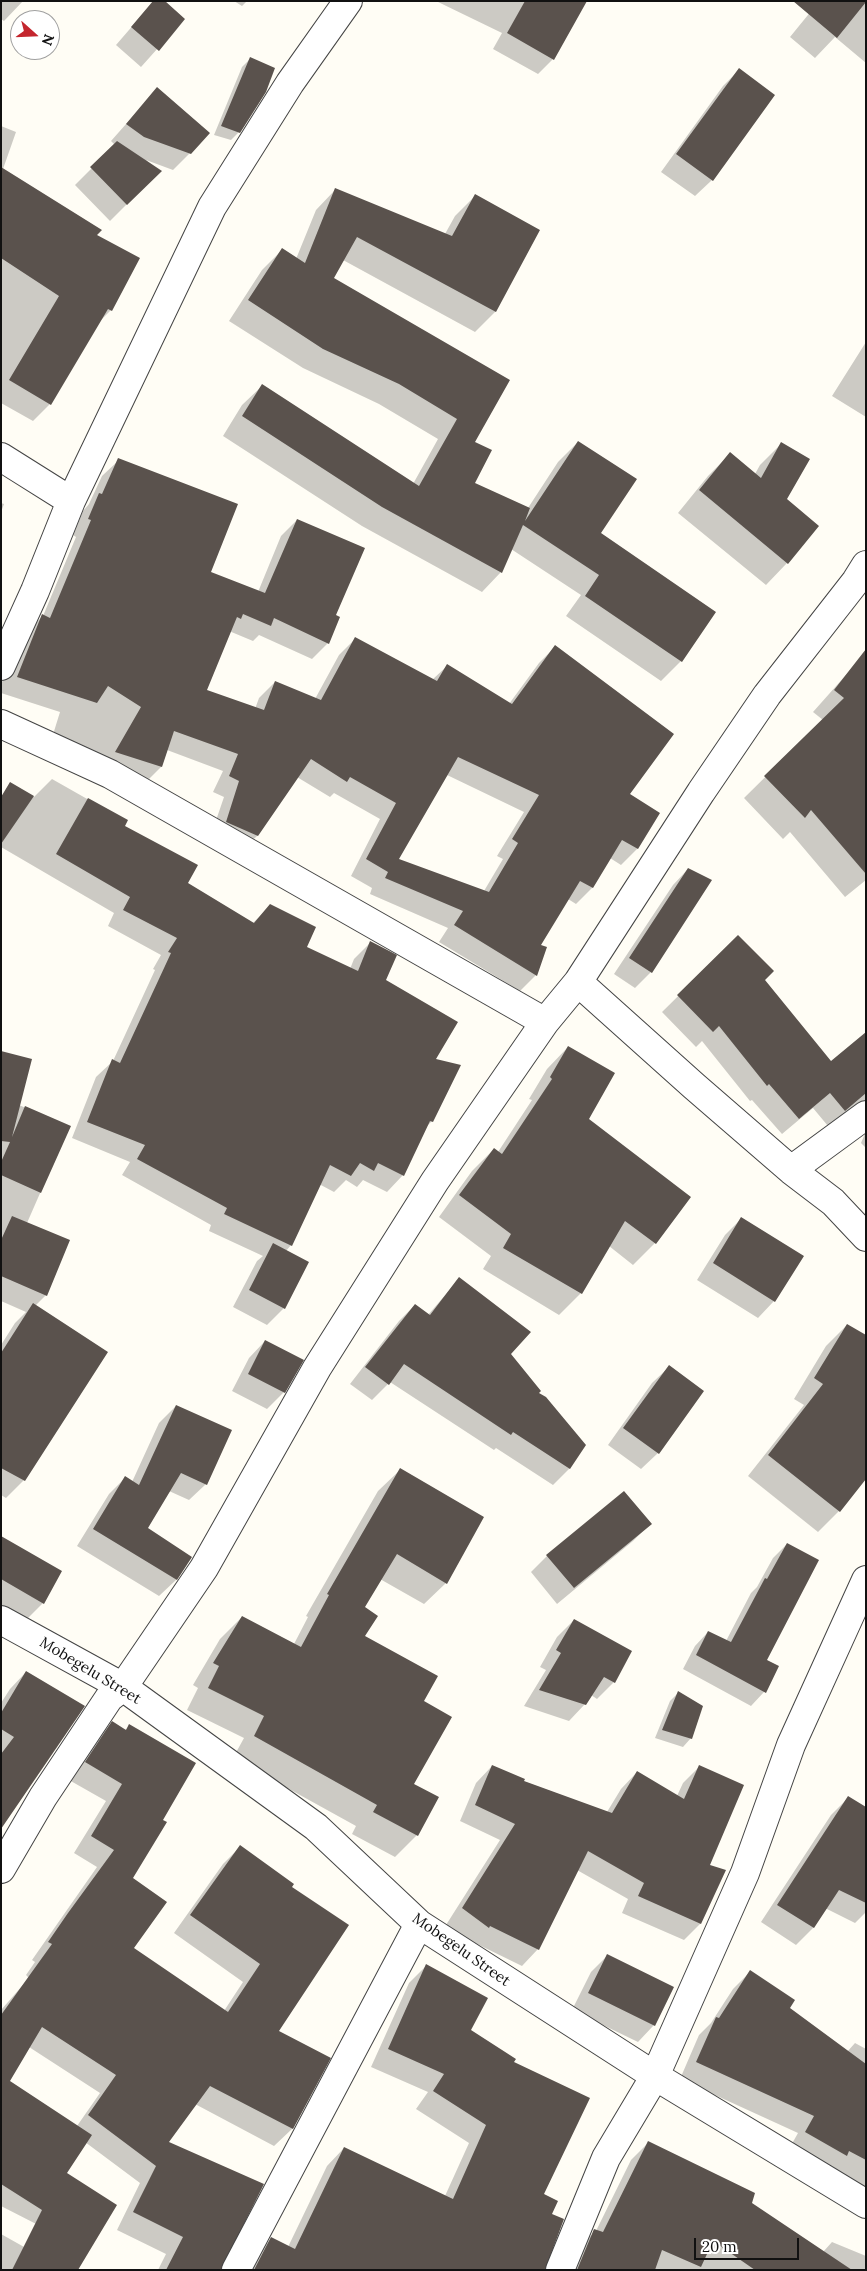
<!DOCTYPE html>
<style>
body{margin:0}
#map{position:relative;width:867px;height:2271px;overflow:hidden;background:#fffdf5;font-family:Lora,serif}
canvas{display:block}
.frame{position:absolute;inset:0;border:2px solid #111;pointer-events:none}
.north{position:absolute;left:10px;top:10px;width:50px;height:50px;box-sizing:border-box;background:#fff;border:1px solid #a0a0a0;border-radius:50%;rotate:110deg;font-size:14px;font-weight:700;line-height:20px;text-align:center;color:#111}
.north::after{content:'';display:block;margin:auto;width:18px;height:22px;background:#c4262e;clip-path:polygon(50% 0,100% 100%,50% 72%,0 100%)}
.scale{position:absolute;left:694px;top:2238px;width:105px;height:22px;box-sizing:border-box;border:2px solid #111;border-top:0;padding-left:6px;font-size:15px;line-height:18px;white-space:nowrap;color:#111;-webkit-text-stroke:4px #fff;paint-order:stroke}
</style>
<div id="map">
<canvas width="867" height="2271"></canvas>
<div class="frame"></div>
<div class="north">N</div>
<div class="scale">20 m</div>
</div>
<script>
const context = document.querySelector('canvas').getContext('2d');
context.lineJoin = 'round';
function fill(path, color) { context.fillStyle = color; context.fill(path, 'evenodd'); }
const poly = rows => new Path2D(rows.map(r => 'M' + r).join(''));
function trace(path, color, width, dash) { context.strokeStyle = color; context.lineWidth = width; context.lineCap = dash ? 'butt' : 'round'; context.setLineDash(dash || []); context.stroke(path); }
function label(font, color, halo, rows, align = 'center') {
  context.font = font + ' Lora,serif'; context.lineWidth = 5; context.setLineDash([]); context.textBaseline = 'middle'; context.strokeStyle = halo; context.fillStyle = color; for (const [text, x, y, turn = 0] of rows) {
    context.save(); context.translate(x, y); context.rotate((+turn || 0) * Math.PI / 180); context.textAlign = isNaN(turn) ? turn : align; if (halo) context.strokeText(text, 0, 0); context.fillText(text, 0, 0); context.restore();
  }
}
fill(poly([
 [1,1,23,1,4,21,1,19],
 [154,1,184,19,141,67,116,45],
 [234,1,247,1,242,6],
 [436,1,566,1,553,59,538,74,493,49,502,33],
 [792,1,866,1,866,63,835,37,815,58,790,37,812,10],
 [250,59,239,132,231,140,214,135,242,67],
 [739,70,712,180,695,196,661,172,723,86],
 [157,89,190,153,173,170,146,160,160,171,110,221,75,185,115,145,111,141],
 [1,126,16,132,3,169,95,236,111,310,99,322,50,404,33,421,1,403],
 [335,190,445,234,455,216,475,196,539,231,495,312,475,332,343,260,332,279,509,381,473,442,474,484,528,508,558,462,578,442,600,533,714,612,681,661,661,681,566,616,581,595,511,549,501,572,482,592,362,526,223,436,242,405,262,386,413,484,438,439,379,404,303,368,229,321,262,270,282,250,296,259,316,210],
 [866,342,866,417,832,396],
 [781,444,787,563,766,585,678,513,708,476,730,454,755,474,760,465],
 [119,460,210,573,258,592,281,536,297,520,334,616,328,643,312,659,259,635,253,641,229,631,205,690,255,709,259,698,275,682,315,699,339,655,355,639,432,680,447,666,509,704,539,663,555,647,628,794,659,813,637,849,621,865,610,858,592,888,576,904,568,899,540,946,536,975,520,991,439,942,448,928,370,894,372,888,351,876,380,819,334,793,330,797,297,777,257,836,240,852,210,838,224,797,213,792,223,771,167,750,161,767,145,783,51,741,60,712,1,693,1,684,26,632,43,616,76,537,73,535,83,511,89,504,102,476],
 [447,775,524,812,497,856,503,859,484,891,397,860],
 [1,503,4,504,1,512],
 [853,667,866,674,866,880,845,897,790,832,783,839,744,798,823,720,813,712],
 [52,779,126,821,123,826,187,883,253,923,271,905,305,948,350,969,354,959,370,943,385,981,434,1060,432,1121,426,1127,403,1175,387,1192,363,1180,357,1187,346,1180,334,1192,319,1184,291,1245,286,1251,284,1308,267,1325,233,1307,257,1261,263,1256,209,1231,211,1225,122,1175,130,1162,72,1138,96,1077,113,1061,155,970,153,969,161,955,108,926,114,913,1,847,1,797,13,785,34,797],
 [688,869,651,972,635,988,614,974,673,885],
 [738,937,763,980,831,1063,866,1048,866,1130,828,1126,813,1108,782,1134,752,1100,750,1101,702,1041,696,1047,662,1012],
 [568,1047,587,1119,690,1197,655,1243,633,1265,609,1246,581,1293,559,1315,483,1269,491,1256,439,1217,472,1171,494,1149,498,1152,532,1100,529,1099,547,1069],
 [1,1052,19,1105,69,1127,27,1223,46,1295,35,1306,24,1480,6,1498,1,1495,1,1345,15,1323,26,1312,1,1301],
 [866,1131,866,1148,861,1143],
 [742,1218,774,1301,758,1318,697,1280,725,1235],
 [459,1279,537,1393,584,1445,569,1469,553,1485,496,1448,494,1450,390,1382,372,1400,350,1384,399,1321,415,1305,428,1315],
 [847,1325,839,1511,818,1532,748,1476,804,1405,794,1399,826,1346],
 [265,1341,302,1360,284,1392,267,1409,232,1391,249,1358],
 [669,1367,658,1453,641,1469,608,1445,652,1383],
 [176,1406,206,1484,189,1500,169,1491,146,1529,191,1557,176,1580,159,1596,77,1546,109,1494,125,1478,132,1482,159,1423],
 [400,1470,446,1583,424,1604,380,1579,363,1608,363,1636,422,1701,412,1784,417,1835,395,1857,352,1834,356,1826,233,1758,244,1738,187,1710,198,1688,193,1685,220,1639,242,1617,294,1644,308,1617,306,1616,378,1491],
 [650,1524,633,1541,557,1604,531,1572,547,1556],
 [787,1544,765,1661,764,1692,751,1706,683,1669,695,1646,708,1632,726,1641,751,1593,757,1587,773,1558],
 [1,1549,60,1572,43,1603,26,1620,1,1605],
 [574,1620,614,1682,597,1699,591,1695,585,1704,569,1721,524,1706,546,1670,540,1667,557,1637],
 [26,1672,1,1827,1,1703,10,1689],
 [678,1693,691,1738,683,1747,655,1738,670,1701],
 [112,1723,125,1730,130,1726,162,1820,131,1878,132,1948,224,2011,243,1982,174,1933,223,1864,240,1847,277,2031,329,2058,292,2129,274,2146,195,2104,167,2142,219,2270,158,2270,166,2254,117,2230,140,2183,85,2142,65,2173,83,2248,1,2206,1,2010,29,1978,26,1975,35,1962,32,1960,97,1867,74,1853,106,1801,69,1780,95,1740],
 [29,2047,100,2093,77,2126,9,2081],
 [492,1766,523,1781,607,1812,621,1789,637,1772,677,1796,683,1783,699,1767,708,1866,724,1870,700,1924,684,1940,622,1913,628,1899,577,1870,538,1949,522,1966,473,1942,471,1944,446,1925,500,1840,460,1821,476,1783],
 [848,1798,866,1808,866,1912,855,1923,825,1908,813,1928,796,1945,761,1922,831,1815],
 [607,1956,654,2025,638,2042,572,2010,591,1972],
 [426,1966,469,2030,512,2063,543,2195,550,2215,544,2270,247,2270,254,2256,271,2239,288,2247,327,2166,344,2148,445,2196,469,2143,416,2109,428,2092,371,2067,409,1983],
 [750,1972,788,2008,847,2052,855,2043,866,2049,866,2187,833,2168,789,2149,798,2133,680,2079,699,2035,711,2023,733,1989],
 [648,2143,750,2203,823,2252,832,2242,866,2256,866,2270,568,2270,577,2248,596,2231,631,2160],
 [1,2234,65,2270,1,2270]
]), '#0003');
fill(poly([
 [153,1,165,1,185,19,159,51,131,27],
 [525,1,587,1,554,60,507,33],
 [793,1,866,1,866,2,837,38],
 [250,57,275,68,266,92,240,133,221,126],
 [739,68,775,95,713,181,676,154],
 [157,87,210,133,191,154,144,137,126,124],
 [117,141,162,171,127,205,90,167],
 [1,167,102,230,97,235,140,258,112,311,108,309,51,405,9,380,59,296,1,258],
 [335,188,452,236,475,194,540,230,496,312,357,237,334,278,510,380,475,442,492,450,475,483,530,508,525,521,578,441,637,479,601,533,716,612,682,662,585,596,599,575,523,525,502,573,382,507,242,416,262,384,419,486,457,419,399,384,323,349,248,300,282,248,305,263],
 [781,442,810,459,787,499,819,526,788,564,699,490,730,452,761,478],
 [118,458,238,504,211,572,265,593,297,519,365,548,336,615,340,617,329,644,274,618,271,626,243,614,241,619,237,617,207,690,264,710,275,681,321,700,355,637,437,681,447,664,512,704,555,645,674,734,630,794,660,813,638,849,622,840,593,888,580,881,541,945,547,947,537,976,454,925,463,911,385,878,388,872,366,859,396,803,350,777,347,782,311,759,258,836,226,822,239,781,229,776,238,754,174,731,162,767,115,752,141,707,108,686,97,703,17,677,42,614,50,618,91,520,88,519,99,493,102,494],
 [458,757,539,795,512,839,518,843,489,892,399,859],
 [866,649,866,874,811,810,805,818,764,776,844,698,834,690],
 [10,782,34,796,1,844,1,797],
 [88,798,128,820,125,826,198,865,188,883,254,923,270,904,316,927,307,947,358,971,370,941,397,955,386,980,458,1022,436,1059,461,1065,433,1122,430,1121,404,1176,378,1163,374,1171,360,1163,351,1176,330,1165,292,1246,224,1214,227,1208,137,1159,145,1145,87,1122,112,1059,120,1063,171,953,168,952,177,938,123,910,130,897,56,854],
 [688,868,712,880,652,973,629,958],
 [738,935,774,971,765,980,831,1061,866,1032,866,1093,845,1111,830,1093,799,1119,769,1084,767,1086,719,1026,713,1032,677,995],
 [568,1046,615,1073,589,1119,691,1197,656,1244,625,1221,582,1294,503,1248,511,1234,459,1195,494,1148,502,1154,552,1079,550,1077],
 [1,1051,32,1059,12,1137,25,1106,71,1126,41,1193,1,1175,1,1162,10,1142,1,1141],
 [12,1216,70,1240,47,1296,1,1276,1,1240],
 [741,1217,804,1256,775,1302,713,1263],
 [273,1243,309,1262,285,1309,249,1290],
 [459,1277,531,1332,511,1354,541,1391,539,1393,546,1397,586,1445,570,1469,513,1432,511,1435,404,1364,389,1385,365,1367,415,1304,430,1315],
 [33,1303,108,1352,25,1481,1,1468,1,1353],
 [847,1324,866,1335,866,1479,840,1512,768,1455,823,1384,814,1378],
 [265,1340,304,1360,285,1393,248,1374],
 [669,1365,704,1391,659,1454,623,1428],
 [176,1405,232,1430,207,1485,181,1473,148,1528,192,1557,177,1580,93,1529,125,1476,139,1485],
 [400,1468,484,1517,447,1584,397,1554,365,1607,378,1616,365,1636,438,1676,424,1701,452,1717,414,1784,439,1797,418,1836,373,1812,377,1805,254,1736,264,1716,208,1688,219,1666,213,1663,242,1616,301,1647,329,1595,327,1594],
 [624,1491,652,1524,574,1588,546,1555],
 [1,1536,62,1571,44,1604,1,1579],
 [787,1543,819,1560,767,1660,779,1666,766,1693,696,1655,708,1631,731,1642,765,1578,767,1579],
 [574,1619,632,1651,615,1683,604,1677,586,1705,539,1690,561,1653,556,1650],
 [26,1671,85,1706,1,1829,1,1754,14,1737,1,1729,1,1713],
 [678,1691,703,1706,692,1739,662,1730],
 [112,1721,126,1730,129,1724,196,1763,163,1820,167,1822,133,1878,167,1902,134,1948,228,2012,260,1964,190,1915,240,1845,294,1884,292,1887,349,1925,279,2031,331,2058,293,2129,210,2086,169,2142,264,2184,221,2270,166,2270,183,2237,133,2212,156,2166,88,2115,116,2075,42,2027,10,2081,92,2135,67,2173,117,2205,78,2270,12,2270,42,2210,1,2184,1,2015,52,1944,48,1942,68,1913,114,1850,91,1836,122,1784,85,1762],
 [492,1765,525,1779,524,1781,612,1813,637,1771,684,1799,699,1765,744,1785,710,1865,726,1870,701,1924,638,1896,644,1883,588,1851,539,1950,490,1926,489,1928,462,1908,515,1824,475,1805],
 [848,1796,866,1807,866,1903,839,1890,814,1928,777,1905],
 [607,1954,674,1987,655,2026,588,1993],
 [426,1964,488,1998,471,2030,516,2059,514,2062,590,2098,544,2194,558,2201,552,2214,564,2219,545,2270,254,2270,271,2237,295,2249,344,2147,453,2199,486,2125,433,2091,444,2074,388,2049],
 [750,1970,795,2000,790,2008,866,2064,866,2160,849,2151,847,2156,805,2132,814,2116,696,2062,716,2017,719,2018],
 [648,2141,755,2193,752,2203,852,2270,755,2270,713,2241,701,2267,662,2250,655,2270,577,2270,594,2229,603,2232]
]), '#5a524d');
const minor = poly([
 [1,457,71,501],
 [1,666,35,591,71,501,212,207,290,83,348,1],
 [1,724,110,774,545,1022],
 [578,982,694,1086,791,1170,833,1202,866,1237],
 [791,1170,866,1115],
 [1,1620,123,1687,316,1827,419,1924,655,2076,866,2204],
 [1,1869,43,1797,109,1698,123,1687,204,1568,317,1368,435,1181,545,1022,578,982,701,792,767,695,856,581,866,565],
 [236,2270,419,1924],
 [560,2270,606,2158,655,2076,745,1873,791,1745,866,1580]
]);
trace(minor, '#444', 30);
trace(minor, '#fff', 28);
label('15px', '#111', '#fff', [
 ["Mobegelu Street",90,1671,31],
 ["Mobegelu Street",461,1950,35]
]);
</script>
